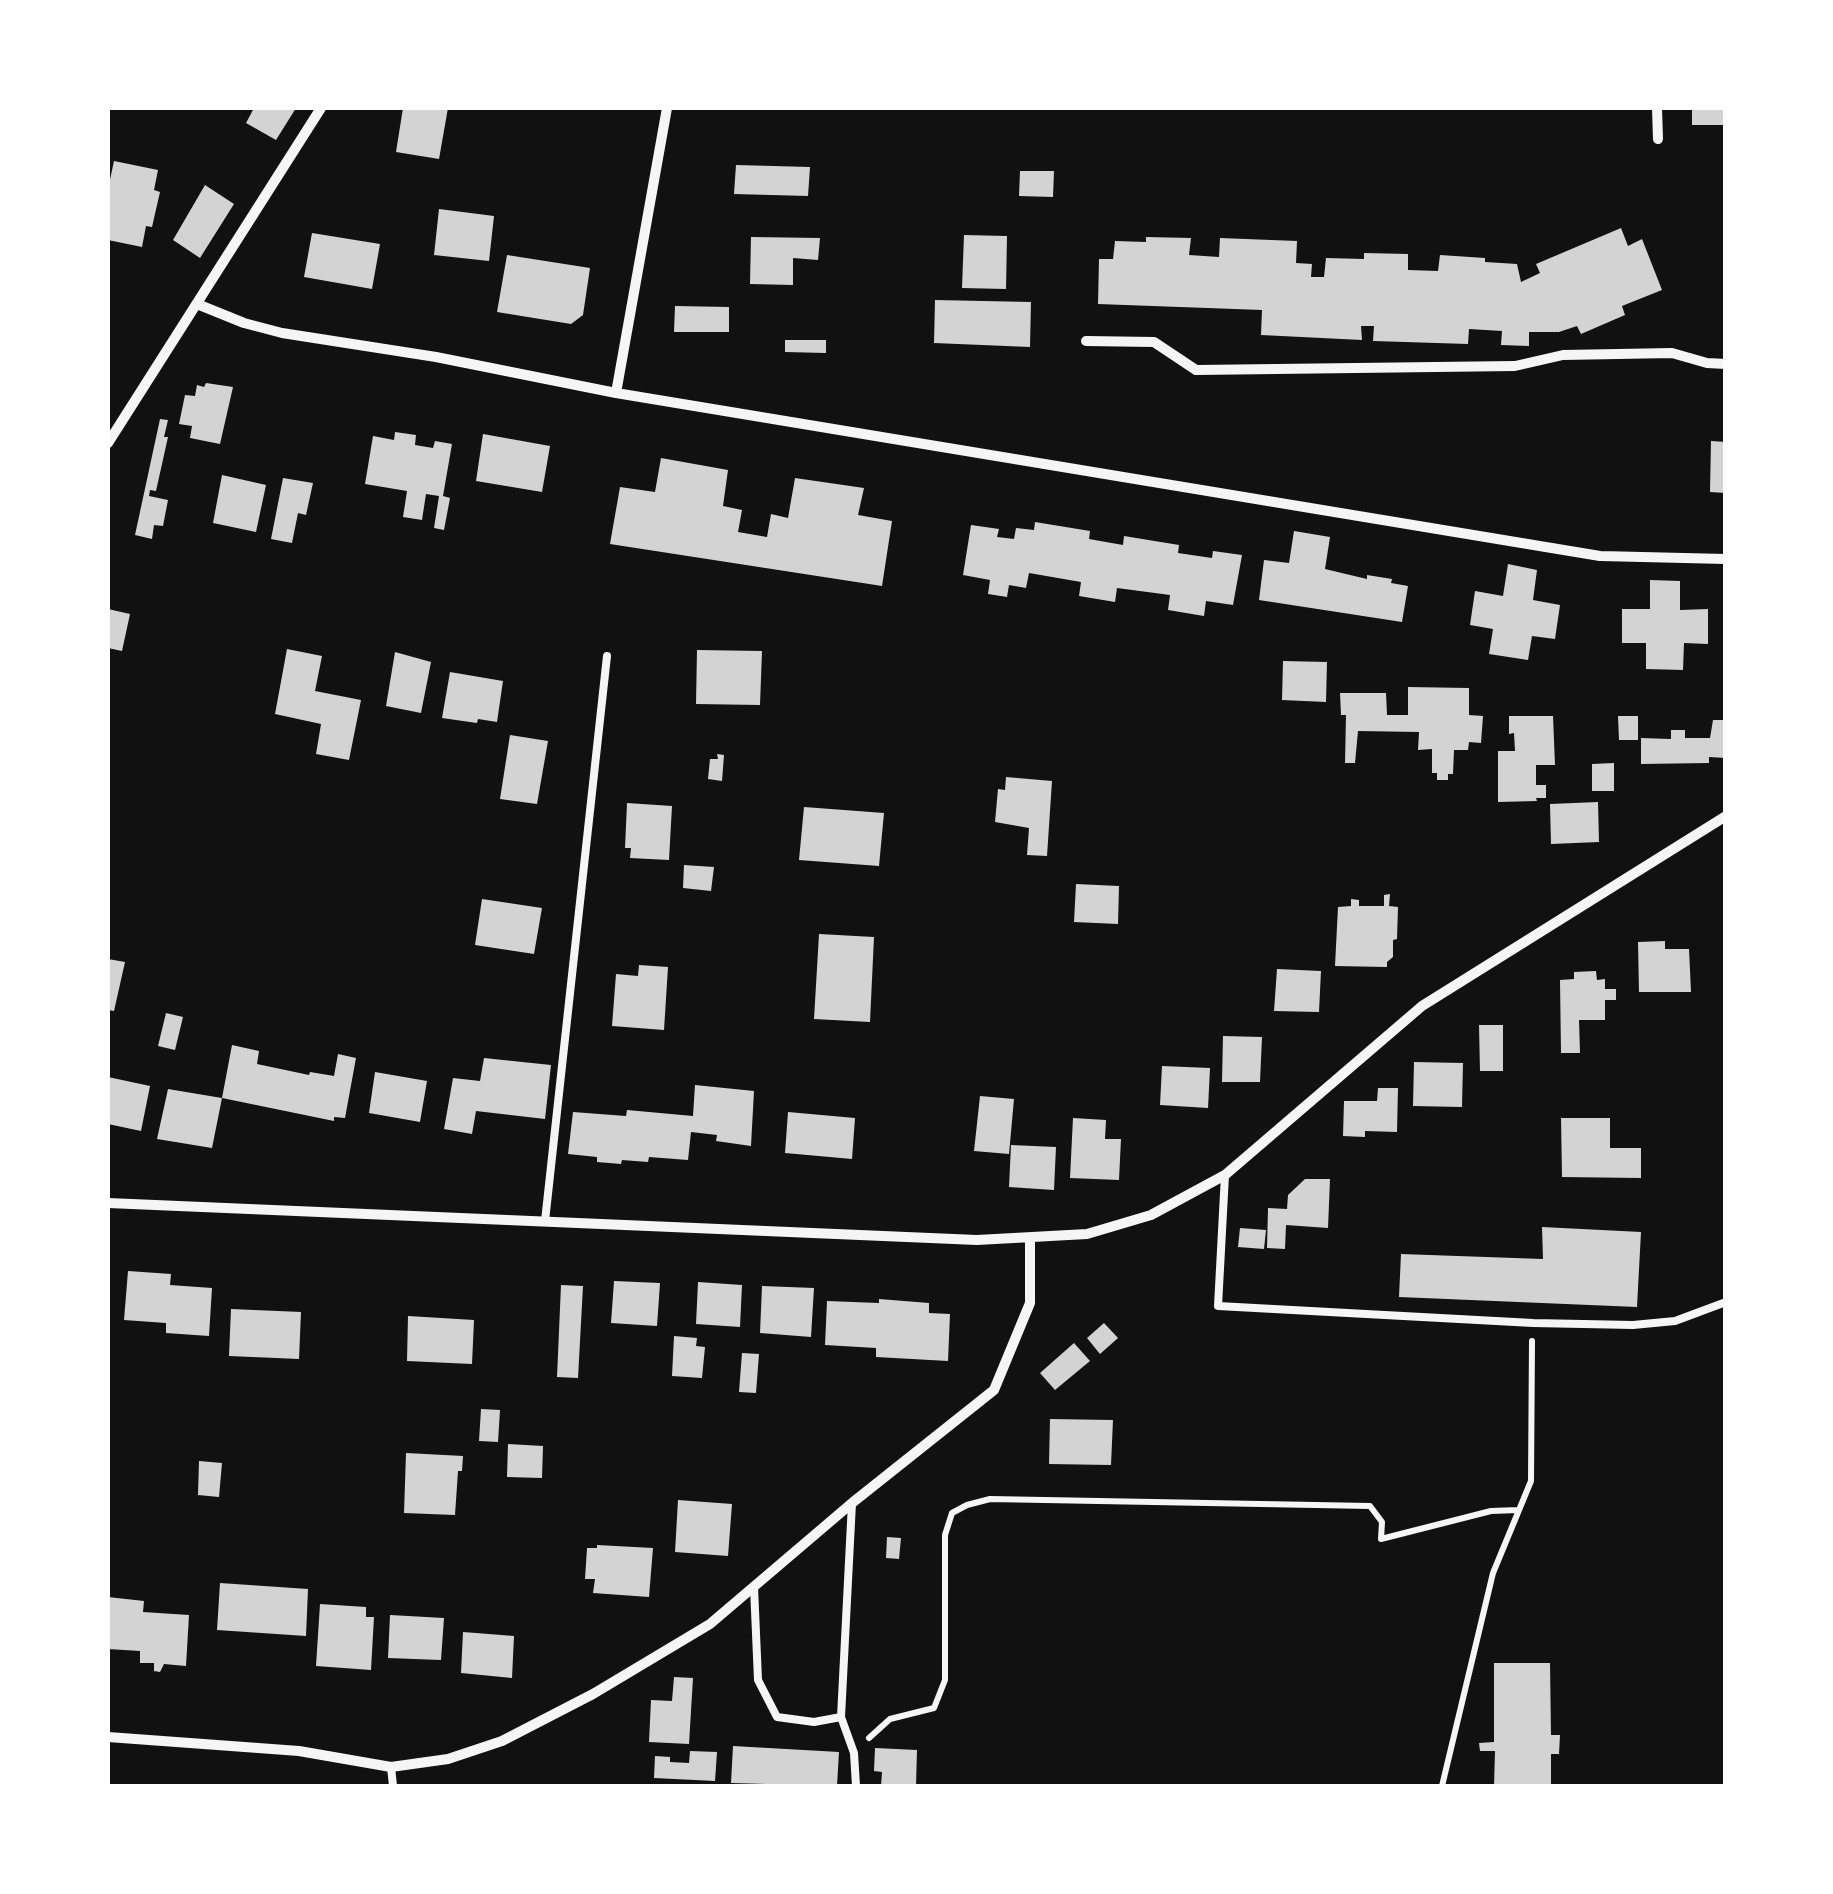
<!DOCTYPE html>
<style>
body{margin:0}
#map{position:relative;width:1833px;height:1894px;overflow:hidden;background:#111;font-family:"Crimson Pro",serif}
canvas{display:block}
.frame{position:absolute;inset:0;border:110px solid #fff;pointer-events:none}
</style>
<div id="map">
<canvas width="1833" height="1894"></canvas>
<div class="frame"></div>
</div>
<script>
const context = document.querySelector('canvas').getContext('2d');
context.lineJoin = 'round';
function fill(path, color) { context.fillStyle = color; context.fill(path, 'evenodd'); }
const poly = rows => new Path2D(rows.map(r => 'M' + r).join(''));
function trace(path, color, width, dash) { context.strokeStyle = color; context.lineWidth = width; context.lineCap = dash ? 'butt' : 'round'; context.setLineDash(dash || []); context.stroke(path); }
fill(poly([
 [254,108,296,108,276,140,246,123],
 [403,108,448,108,439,159,396,152],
 [1692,108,1726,108,1726,125,1692,125],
 [114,161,158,170,154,190,160,192,152,227,146,226,142,247,108,240,108,189],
 [736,165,810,167,808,196,734,194],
 [1020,171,1054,171,1053,197,1019,196],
 [205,185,234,204,200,258,173,240],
 [439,209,494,216,489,261,434,255],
 [1621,228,1628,246,1642,239,1662,290,1622,306,1625,315,1581,334,1577,326,1559,332,1529,332,1529,346,1501,345,1502,331,1469,329,1468,344,1373,341,1374,326,1361,326,1362,340,1261,335,1262,310,1098,304,1099,259,1113,259,1115,241,1146,242,1146,237,1191,238,1189,255,1219,257,1220,238,1297,241,1296,263,1312,264,1311,277,1324,277,1326,258,1364,259,1364,253,1408,254,1408,270,1438,271,1440,255,1485,258,1485,262,1517,264,1521,282,1540,273,1536,264],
 [312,233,380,244,372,289,304,277],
 [964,235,1007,236,1006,289,962,288],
 [751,237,820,238,818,260,793,258,793,285,750,284],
 [507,255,590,268,583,315,571,324,497,312],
 [935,300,1031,302,1030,347,934,343],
 [675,306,729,307,729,332,674,332],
 [785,340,826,340,826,353,785,352],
 [206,383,233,387,220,444,190,438,192,426,179,424,185,395,195,396,197,385,204,387],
 [160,419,168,420,164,437,168,437,156,491,150,490,149,496,168,500,163,526,154,525,152,539,135,535],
 [395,432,416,435,415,445,433,448,435,441,452,444,443,496,450,498,444,530,434,528,439,496,426,494,422,520,403,517,407,491,365,484,373,436,394,440],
 [483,434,550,446,542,492,476,481],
 [1711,441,1726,442,1726,493,1710,492],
 [661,458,728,470,723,506,742,510,738,532,767,537,771,514,788,518,795,478,864,488,858,515,892,521,882,586,610,544,620,487,655,492],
 [222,475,266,485,256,532,213,523],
 [283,478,313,483,306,515,298,513,292,543,271,539],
 [1035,522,1090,531,1089,539,1123,545,1124,536,1179,545,1178,553,1212,558,1213,551,1242,555,1233,605,1206,601,1204,616,1168,610,1170,595,1117,588,1115,602,1079,596,1081,582,1029,573,1026,588,1009,585,1007,597,988,594,990,580,963,575,971,525,999,529,997,537,1014,539,1016,528,1034,530],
 [1294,531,1330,537,1325,569,1367,579,1367,575,1392,579,1391,583,1408,586,1402,622,1259,600,1264,560,1289,563],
 [1508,564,1537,570,1533,600,1560,605,1555,639,1532,636,1528,660,1489,654,1493,629,1470,625,1475,591,1503,596],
 [1650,580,1680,581,1680,610,1708,609,1708,644,1684,643,1683,670,1646,669,1646,643,1622,643,1622,609,1650,609],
 [108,609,130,614,122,651,108,648],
 [287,649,322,656,315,691,361,700,349,760,316,754,321,724,275,714],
 [697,650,762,651,760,705,696,704],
 [395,652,431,662,421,713,386,706],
 [1283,661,1327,662,1326,702,1282,700],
 [450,672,503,681,497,722,478,719,477,723,442,718],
 [1408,687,1469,688,1469,715,1483,716,1481,743,1469,742,1468,750,1454,750,1453,774,1448,774,1448,780,1437,780,1437,773,1432,773,1432,749,1418,750,1419,732,1358,731,1355,763,1345,763,1346,715,1341,715,1340,693,1386,693,1387,715,1408,715],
 [1509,716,1553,716,1555,765,1536,765,1536,785,1546,785,1546,798,1536,798,1537,801,1498,802,1498,751,1515,751,1514,733,1509,734],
 [1618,716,1638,716,1638,740,1619,740],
 [1713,720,1726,720,1726,758,1709,757,1709,763,1641,764,1641,738,1671,739,1671,730,1685,730,1685,738,1710,738],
 [510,735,548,741,537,804,500,799],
 [717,754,724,755,722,781,708,779,710,759,718,759],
 [1614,763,1614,791,1592,791,1592,764],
 [1006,777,1052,781,1047,856,1027,855,1029,828,995,822,998,789,1005,790],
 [1598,802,1599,842,1551,844,1550,804],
 [627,803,672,806,669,860,630,858,631,848,625,848],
 [804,807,884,813,879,866,799,860],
 [684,865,714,867,711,891,683,888],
 [1076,884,1119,886,1118,924,1074,922],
 [1390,894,1389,906,1398,907,1397,939,1393,940,1393,957,1387,962,1387,967,1335,966,1338,907,1351,906,1351,899,1359,900,1359,906,1384,906,1384,895],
 [482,899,542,908,534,954,475,945],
 [819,934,874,937,870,1022,814,1019],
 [1665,941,1665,949,1689,949,1691,992,1639,992,1638,942],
 [108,959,125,962,114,1011,108,1010],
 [639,965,668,967,664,1030,612,1026,616,974,638,976],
 [1277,969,1321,971,1319,1012,1274,1011],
 [1596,971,1597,980,1605,979,1605,989,1616,989,1616,1000,1605,1000,1605,1020,1579,1020,1580,1053,1561,1053,1560,980,1574,979,1574,972],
 [166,1013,183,1017,175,1050,158,1046],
 [1479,1025,1503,1025,1503,1071,1480,1071],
 [1223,1036,1262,1037,1260,1082,1222,1082],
 [232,1045,259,1051,257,1064,309,1075,310,1072,334,1076,338,1054,356,1058,345,1118,334,1117,334,1121,222,1098],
 [484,1058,551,1065,545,1119,476,1111,472,1134,444,1129,453,1078,480,1081],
 [1414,1062,1463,1063,1462,1107,1413,1106],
 [1162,1066,1210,1068,1208,1108,1160,1105],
 [375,1072,427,1081,420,1122,369,1113],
 [108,1077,150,1086,141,1131,108,1124],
 [695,1085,754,1091,751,1146,716,1141,717,1135,691,1132,688,1160,649,1157,648,1162,622,1160,621,1164,597,1162,597,1157,568,1154,573,1112,626,1116,627,1110,693,1116],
 [1378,1088,1398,1088,1397,1132,1365,1131,1365,1137,1343,1136,1344,1101,1377,1101],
 [168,1089,222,1098,212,1148,157,1139],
 [980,1096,1014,1099,1009,1154,974,1151],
 [788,1112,855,1118,852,1159,785,1153],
 [1073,1118,1106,1120,1105,1139,1121,1139,1119,1180,1070,1178],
 [1561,1118,1610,1118,1610,1148,1641,1148,1641,1178,1562,1177],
 [1011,1145,1056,1147,1054,1190,1009,1187],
 [1305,1179,1330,1179,1328,1228,1286,1225,1285,1249,1267,1248,1268,1208,1287,1209,1288,1195],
 [1542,1227,1641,1232,1637,1307,1399,1297,1401,1254,1543,1259],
 [1240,1228,1266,1230,1264,1249,1238,1247],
 [128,1271,171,1274,170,1285,212,1288,209,1336,166,1333,166,1323,124,1320],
 [614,1281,660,1283,657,1326,611,1323],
 [698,1282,742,1285,740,1327,696,1324],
 [561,1285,583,1286,578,1378,557,1377],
 [762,1286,814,1288,811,1337,760,1333],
 [879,1299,929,1303,929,1313,950,1314,948,1361,876,1357,876,1348,825,1345,827,1301,879,1303],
 [231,1309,301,1312,299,1359,229,1356],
 [408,1316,474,1320,472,1364,407,1361],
 [1104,1323,1118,1338,1100,1354,1087,1338],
 [674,1336,697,1338,696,1346,705,1347,702,1378,672,1376],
 [1074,1343,1090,1361,1055,1390,1040,1373],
 [742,1353,759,1354,756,1393,739,1392],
 [481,1409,500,1410,498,1442,479,1441],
 [1050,1419,1113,1420,1111,1465,1049,1464],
 [508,1444,543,1446,542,1478,507,1477],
 [406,1453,463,1456,462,1471,458,1471,455,1515,404,1513],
 [199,1461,222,1463,219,1497,198,1495],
 [678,1500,732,1504,728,1556,675,1552],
 [887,1537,901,1538,899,1559,886,1558],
 [597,1545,653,1548,649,1597,593,1593,595,1579,585,1579,587,1548,597,1548],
 [220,1583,308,1589,306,1636,217,1630],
 [108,1597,144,1601,143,1612,189,1615,186,1666,164,1664,160,1672,154,1671,154,1663,140,1663,140,1651,108,1649],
 [320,1604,366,1607,366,1617,374,1617,371,1670,316,1666],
 [390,1615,444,1618,441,1660,388,1658],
 [463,1632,514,1636,512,1678,461,1673],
 [1494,1663,1550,1663,1551,1735,1560,1735,1559,1754,1551,1754,1551,1786,1494,1786,1495,1751,1480,1751,1479,1743,1494,1742],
 [674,1677,693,1678,689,1744,649,1742,651,1700,672,1701],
 [733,1746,839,1752,837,1786,731,1783],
 [875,1748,917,1750,916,1786,881,1786,882,1772,874,1771],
 [690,1751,717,1752,715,1781,654,1778,655,1756,670,1757,670,1762,689,1763]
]), '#d3d3d3');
trace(poly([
 [869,1738,890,1719,934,1708,945,1680,945,1535,952,1513,967,1505,990,1499,1370,1506,1382,1522,1381,1539,1491,1511,1519,1510],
 [1442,1786,1493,1573,1531,1481,1532,1341]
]), '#f5f5f5', 6);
trace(poly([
 [1225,1175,1218,1306,1533,1323,1633,1325,1675,1321,1726,1302],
 [545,1221,607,656],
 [852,1503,841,1717,854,1753,856,1786],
 [754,1587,758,1680,777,1717,814,1722,841,1717],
 [391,1767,393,1786]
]), '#f5f5f5', 8);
trace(poly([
 [1657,108,1658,139],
 [197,304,244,323,282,333,436,357,616,393,1600,556,1726,559],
 [1086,341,1154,342,1196,370,1515,366,1563,355,1672,353,1707,363,1726,364],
 [616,393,667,108],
 [108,443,321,108],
 [108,1203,977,1240,1087,1234,1151,1215,1225,1175,1422,1006,1726,816],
 [108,1737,299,1751,391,1767,448,1759,502,1741,593,1694,710,1624,852,1503,994,1390,1030,1303,1030,1239]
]), '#f5f5f5', 10);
</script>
